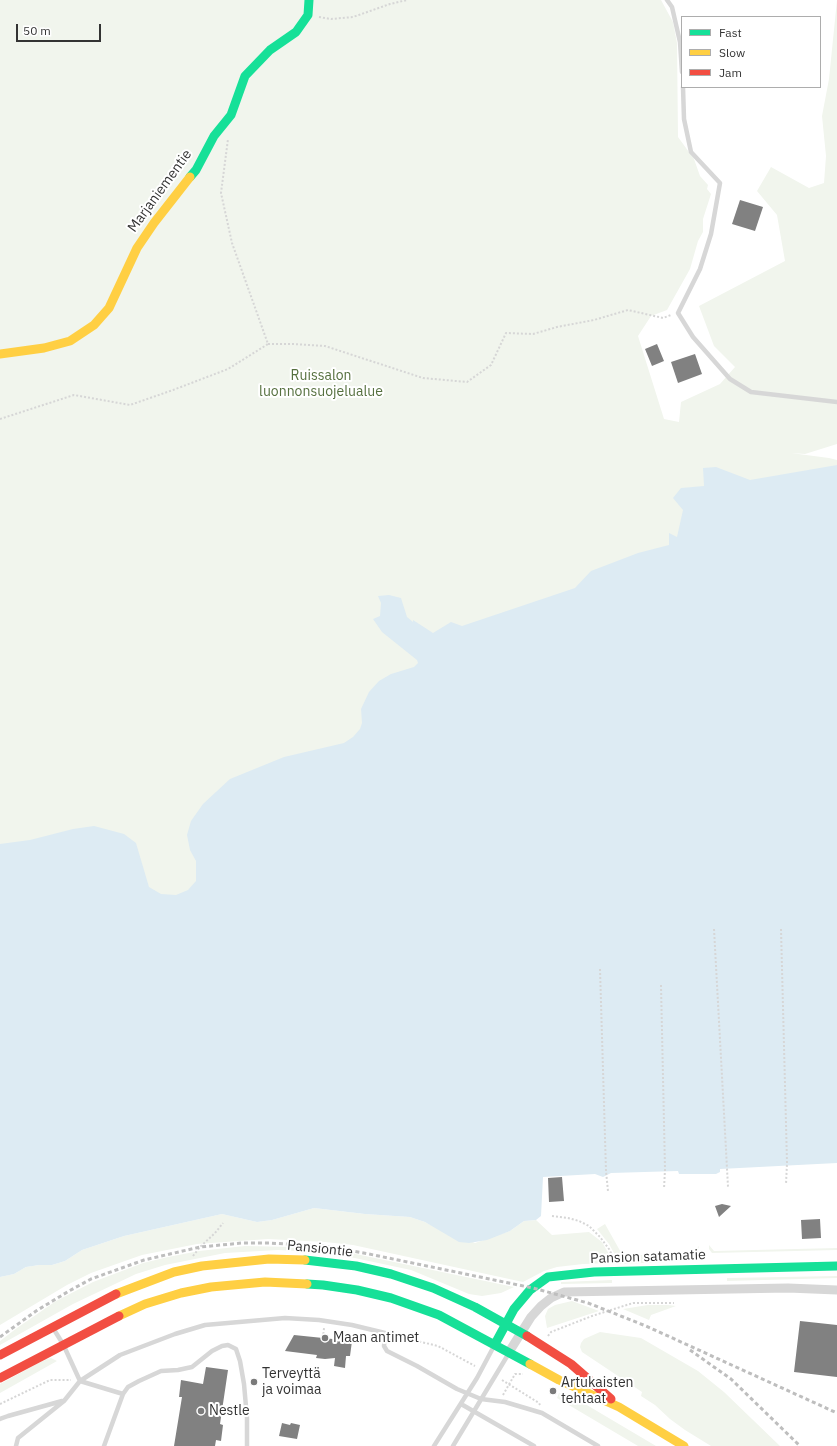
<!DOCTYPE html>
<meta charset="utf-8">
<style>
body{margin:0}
#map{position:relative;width:837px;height:1446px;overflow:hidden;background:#fff;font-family:"IBM Plex Sans",sans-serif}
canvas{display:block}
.legend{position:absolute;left:681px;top:16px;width:140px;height:72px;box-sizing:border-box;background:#fff;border:1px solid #adadad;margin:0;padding:5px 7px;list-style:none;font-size:12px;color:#333}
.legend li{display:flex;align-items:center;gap:8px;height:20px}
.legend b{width:20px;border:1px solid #adadad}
.scale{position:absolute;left:16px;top:24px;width:85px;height:18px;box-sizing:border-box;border:2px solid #333;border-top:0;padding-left:5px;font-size:12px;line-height:14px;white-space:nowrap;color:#333;-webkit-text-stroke:3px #fff;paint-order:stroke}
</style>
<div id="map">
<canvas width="837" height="1446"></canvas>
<ul class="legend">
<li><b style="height:5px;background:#16e098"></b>Fast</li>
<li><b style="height:5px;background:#ffcf43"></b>Slow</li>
<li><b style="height:5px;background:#f24e42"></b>Jam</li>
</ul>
<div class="scale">50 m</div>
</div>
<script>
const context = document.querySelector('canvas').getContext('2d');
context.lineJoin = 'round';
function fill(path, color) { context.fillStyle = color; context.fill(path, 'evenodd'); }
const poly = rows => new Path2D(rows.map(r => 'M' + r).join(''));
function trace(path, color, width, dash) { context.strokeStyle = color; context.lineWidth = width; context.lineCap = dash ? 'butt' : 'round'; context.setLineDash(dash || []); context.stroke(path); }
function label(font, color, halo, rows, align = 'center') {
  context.font = font + ' "IBM Plex Sans",sans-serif'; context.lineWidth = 4; context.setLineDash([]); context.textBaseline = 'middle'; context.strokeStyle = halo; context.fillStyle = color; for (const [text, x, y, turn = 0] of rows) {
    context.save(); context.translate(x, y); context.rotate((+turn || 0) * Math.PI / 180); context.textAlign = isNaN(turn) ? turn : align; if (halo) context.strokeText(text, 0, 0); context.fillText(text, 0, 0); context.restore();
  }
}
fill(poly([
 [0,0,661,0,673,22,677,43,678,137,694,159,700,176,708,185,707,189,711,194,703,219,703,232,698,241,690,269,667,310,651,316,638,336,664,419,679,422,681,402,720,384,735,367,714,346,699,306,785,261,777,215,757,191,771,167,809,188,824,183,826,156,822,116,829,79,837,0,837,444,805,454,791,453,829,458,837,460,837,540,241,940,0,920],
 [314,1208,365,1214,410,1217,425,1222,437,1228,475,1243,510,1231,524,1221,536,1220,552,1235,589,1232,602,1242,610,1256,610,1263,583,1264,557,1267,544,1271,523,1282,353,1245,325,1242,268,1239,197,1244,142,1255,91,1273,67,1285,0,1325,0,1277,14,1274,26,1267,39,1265,52,1265,65,1261,82,1250,124,1236,222,1214,257,1222,272,1220],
 [605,1224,623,1256,693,1252,699,1246,698,1250,694,1254,667,1255,667,1262,620,1264,609,1244,597,1229],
 [709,1245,714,1251,837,1248,837,1250,712,1253,709,1249],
 [245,1246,296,1247,351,1253,514,1287,501,1293,482,1296,469,1294,411,1270,350,1257,316,1252,278,1250,225,1253,165,1265,136,1274,73,1304,0,1345,0,1341,17,1328,56,1301,93,1282,143,1263,168,1257,199,1251],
 [837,1276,837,1278,727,1281,727,1278],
 [612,1280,612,1283,561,1284,561,1282],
 [572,1301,599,1311,547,1328,545,1316,548,1309,555,1305],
 [648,1305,668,1305,676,1306,651,1315,649,1320,623,1309],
 [600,1332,641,1338,698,1371,724,1392,780,1446,711,1446,685,1430,670,1419,655,1405,641,1396,642,1392,582,1352,580,1347,581,1343,584,1339],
 [51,1358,57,1361,0,1393,0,1384,46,1359],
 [559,1393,580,1401,656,1446,638,1446,557,1398]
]), '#f1f5ed');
fill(poly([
 [837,465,837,1163,720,1169,720,1172,716,1174,679,1174,678,1171,611,1173,603,1177,595,1174,543,1177,541,1216,536,1220,524,1221,510,1231,487,1240,469,1243,459,1242,425,1222,410,1217,365,1214,314,1208,272,1220,257,1222,222,1214,124,1236,82,1250,65,1261,52,1265,39,1265,26,1267,14,1274,0,1277,0,844,30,840,73,829,94,826,124,834,136,843,149,887,161,894,176,895,188,890,196,881,196,861,190,850,187,835,191,821,203,804,230,779,284,757,344,743,353,737,360,729,362,723,361,709,369,692,379,681,391,674,414,667,418,663,417,660,382,632,373,619,380,616,381,603,378,596,389,595,401,598,407,617,413,622,413,620,433,633,451,622,462,626,575,588,591,571,638,553,669,545,669,533,677,537,683,510,673,498,681,488,704,486,703,468,716,467,750,480]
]), '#ddebf3');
fill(poly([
 [740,200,763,207,755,231,732,224],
 [657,344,664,361,652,366,645,349],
 [695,354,702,374,678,383,671,362],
 [562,1177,564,1201,549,1202,548,1178],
 [722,1204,731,1206,719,1217,715,1206],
 [820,1219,821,1238,802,1239,801,1220],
 [800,1321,837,1325,837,1377,794,1372],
 [294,1335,352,1341,350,1356,346,1356,345,1368,334,1366,335,1358,325,1359,316,1358,317,1355,285,1351],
 [206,1367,228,1370,220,1424,223,1425,221,1441,216,1440,215,1446,174,1446,182,1397,179,1397,181,1380,203,1384],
 [282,1423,290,1425,291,1423,300,1425,297,1439,279,1436]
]), '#818181');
trace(poly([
 [319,17,331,19,353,17,390,4,407,0],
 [268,344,293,344,325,346,423,378,467,382,491,365,506,333,533,334,557,327,594,320,628,310,663,318,671,315],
 [0,419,74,395,130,405,173,390,228,369,268,344,232,243,221,193,228,139],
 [714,929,728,1187],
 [781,929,787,1163,786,1184],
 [600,969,606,1171,608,1191],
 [661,985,665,1169,664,1189],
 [552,1216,568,1218,579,1221,589,1226,600,1237,609,1249,614,1259],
 [193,1256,200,1247,215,1233,223,1223],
 [392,1335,438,1346,475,1366],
 [548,1336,551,1332,592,1316,633,1303,674,1303],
 [323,1338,324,1328],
 [502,1380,539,1403,540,1405],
 [503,1395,515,1374,523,1374],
 [0,1404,50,1380,71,1380]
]), '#d6d6d6', 2, [2, 2]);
trace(poly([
 [667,0,672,7,680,42,682,72],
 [683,87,684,119,691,152,720,183,711,234,700,269,678,313,693,337,730,379,751,392,837,402],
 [53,1328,63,1344,80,1381,120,1355,175,1334,205,1325,285,1318,319,1320,352,1325,385,1333,384,1346,387,1351,417,1366,457,1389,481,1399,505,1402,542,1413,598,1446],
 [461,1404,534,1446],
 [0,1419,8,1416,62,1401],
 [16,1446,18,1438,64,1401,80,1381,123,1394],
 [104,1446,123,1394,128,1387,139,1381,161,1371,178,1370,192,1367,212,1351,222,1346,228,1345,236,1349,240,1361,244,1384,247,1418,247,1446],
 [434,1446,477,1378,494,1346],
 [453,1446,509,1353]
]), '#d7d7d7', 4.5);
trace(poly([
 [509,1352,531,1317,541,1306,551,1298,564,1292,788,1288,837,1290]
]), '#d7d7d7', 9);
trace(poly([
 [190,177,196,170,214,136,231,115,245,76,270,50,296,32,308,15,309,0],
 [305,1260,356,1266,391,1274,433,1288,475,1307,527,1336],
 [307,1284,323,1285,357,1290,391,1298,439,1315,530,1364],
 [495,1344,514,1309,530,1290,548,1277,594,1272,837,1266]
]), '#16e098', 9);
trace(poly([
 [0,354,44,348,70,341,94,325,109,308,137,248,154,223,190,177],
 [116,1294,174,1272,202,1266,269,1259,305,1260],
 [119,1316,145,1304,181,1293,211,1287,265,1282,307,1284],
 [530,1364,559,1380,619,1407,684,1446]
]), '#ffcf43', 9);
trace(poly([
 [527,1336,571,1364,611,1399],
 [0,1355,116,1294],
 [0,1378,119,1316]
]), '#f24e42', 9);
trace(poly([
 [0,1337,36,1311,69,1291,91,1279,144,1260,200,1247,242,1243,269,1243,324,1246,369,1254,533,1288,588,1303,646,1326,837,1413],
 [690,1350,731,1379,800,1446]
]), '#bebebe', 3, [4, 3]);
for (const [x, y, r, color] of [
 [325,1338,4,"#7a7a7a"],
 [254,1382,4,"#7a7a7a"],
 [553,1391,4,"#7a7a7a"],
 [201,1411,4,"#7a7a7a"]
]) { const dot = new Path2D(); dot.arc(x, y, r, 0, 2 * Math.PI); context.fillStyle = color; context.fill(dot); trace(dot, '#fff', 1.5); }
label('14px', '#333', '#fff', [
 ["Marjaniementie",160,191,-54],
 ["Pansiontie",320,1249,6],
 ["Pansion satamatie",648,1257,-2]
]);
label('14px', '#56703f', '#fff', [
 ["Ruissalon",321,376],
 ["luonnonsuojelualue",321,392]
]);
label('14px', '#333', '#fff', [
 ["Maan antimet",333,1338],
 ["Terveyttä",262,1374],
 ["ja voimaa",262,1390],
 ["Artukaisten",561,1383],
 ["tehtaat",561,1399],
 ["Nestle",209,1411]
], 'left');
</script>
